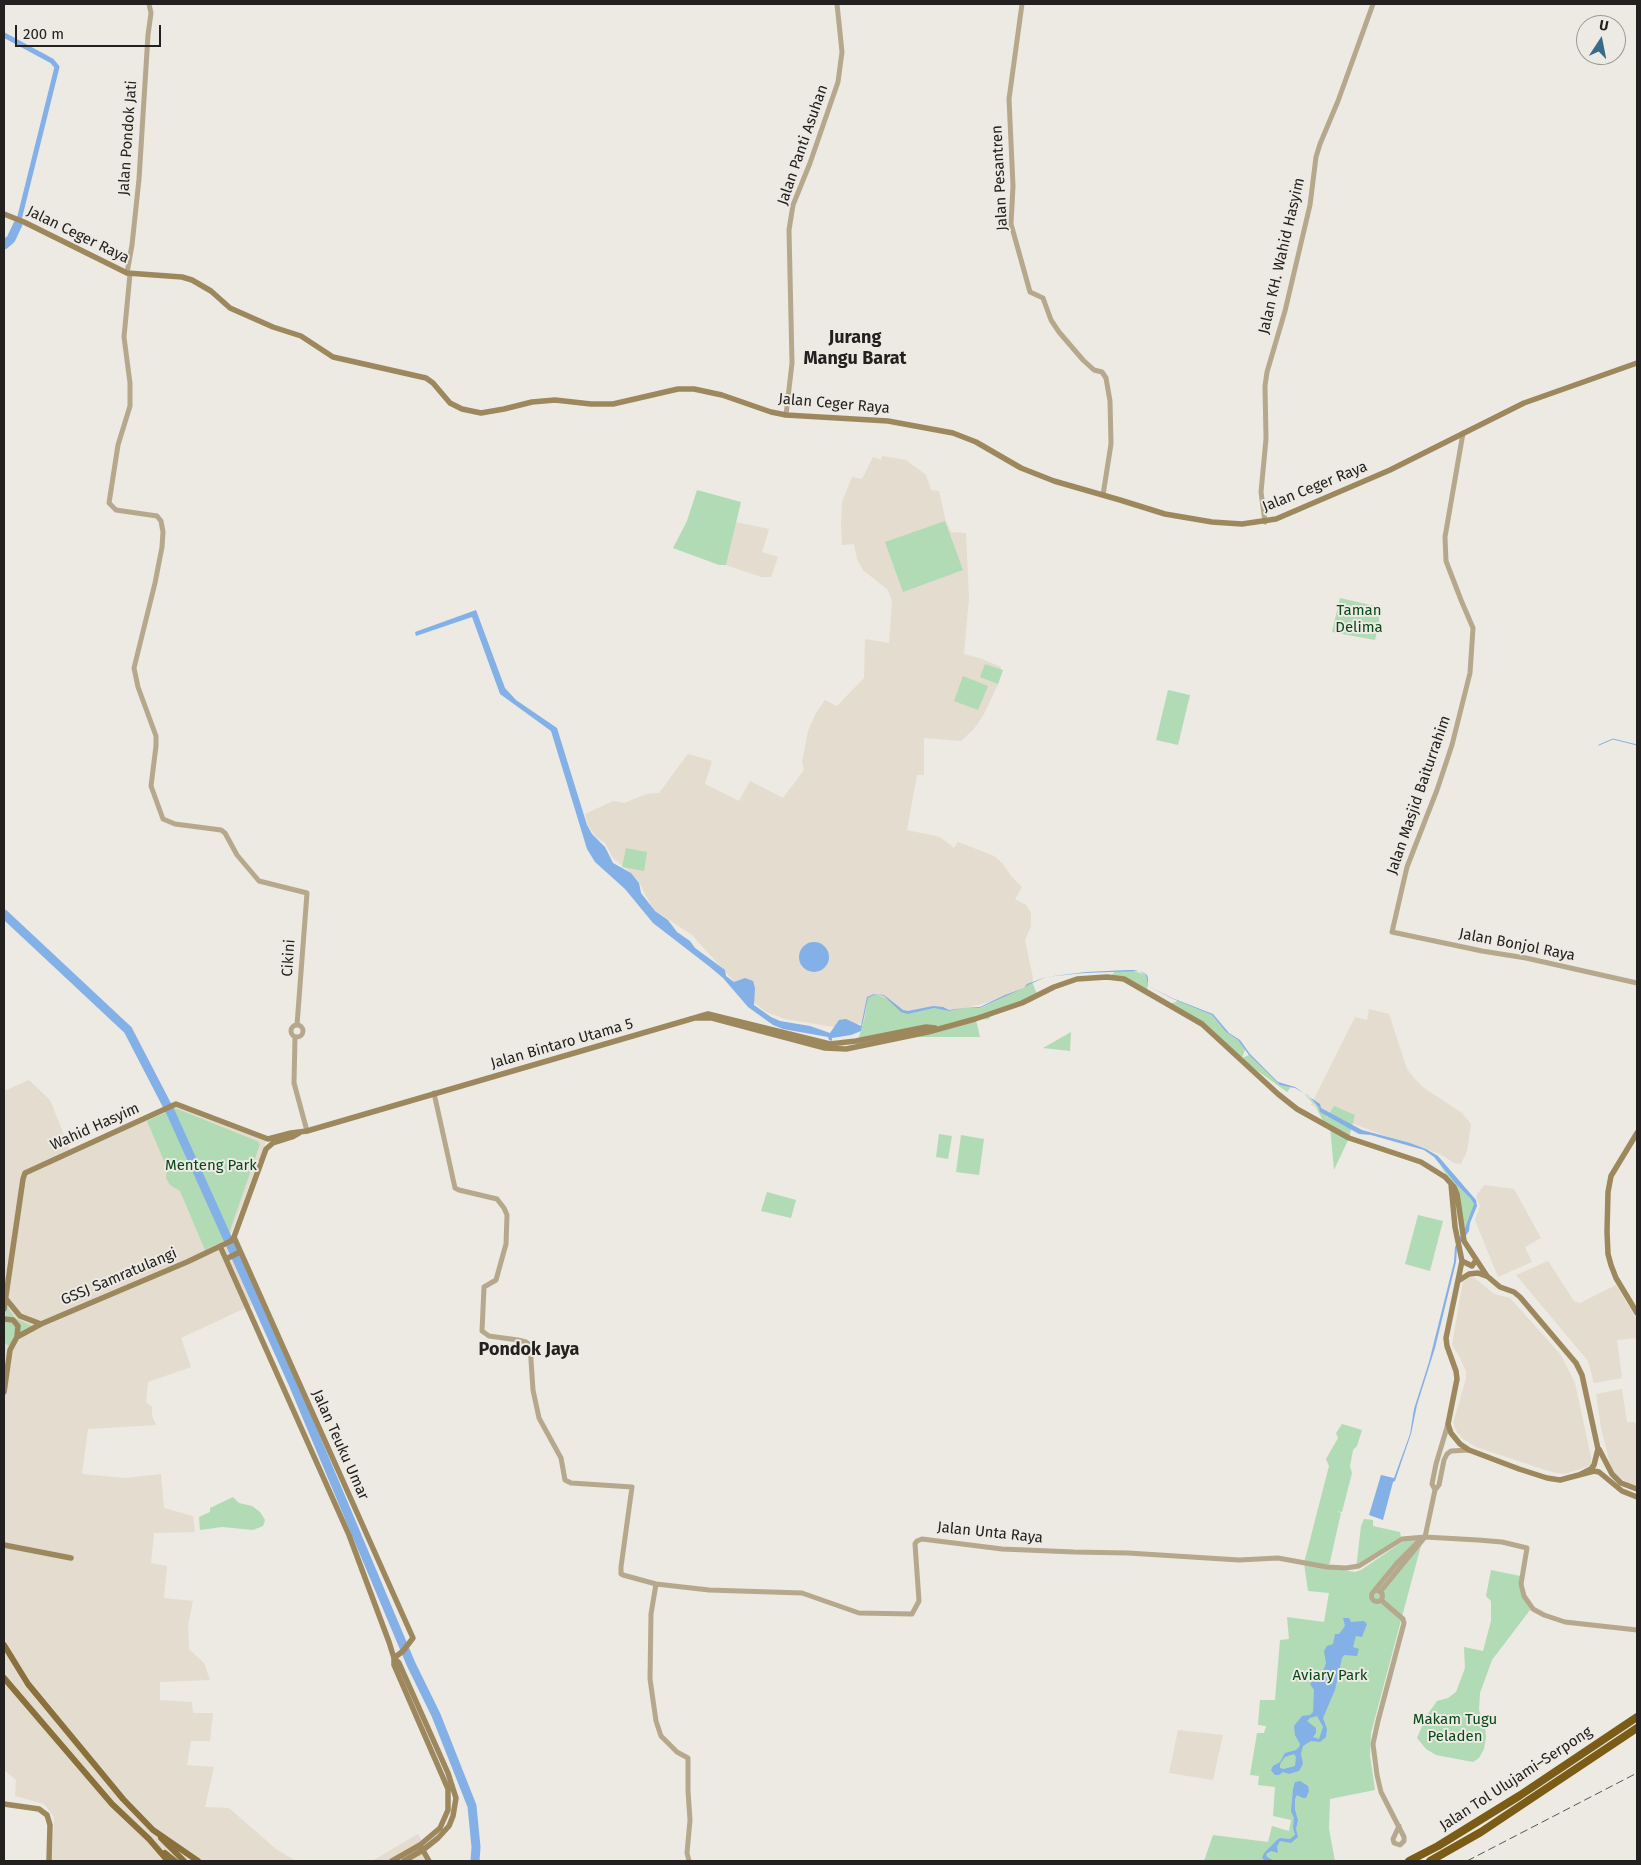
<!DOCTYPE html>
<meta charset="utf-8">
<style>
body{margin:0}
#map{position:relative;width:1641px;height:1865px;overflow:hidden;background:#ede9e3;font-family:"Fira Sans",sans-serif}
canvas{display:block}
.frame{position:absolute;inset:0;border:5px solid #23211f;pointer-events:none}
.north{position:absolute;left:1576px;top:15px;width:50px;height:50px;box-sizing:border-box;background:#ede9e3;border:1px solid #9c9995;border-radius:50%;rotate:11deg;font-size:14px;font-weight:700;line-height:20px;text-align:center;color:#23211f}
.north::after{content:'';display:block;margin:auto;width:18px;height:22px;background:#376c88;clip-path:polygon(50% 0,100% 100%,50% 72%,0 100%)}
.scale{position:absolute;left:15px;top:25px;width:146px;height:22px;box-sizing:border-box;border:2px solid #23211f;border-top:0;padding-left:6px;font-size:15px;line-height:18px;white-space:nowrap;color:#23211f;-webkit-text-stroke:4px #ede9e3;paint-order:stroke}
</style>
<div id="map">
<canvas width="1641" height="1865"></canvas>
<div class="frame"></div>
<div class="north">U</div>
<div class="scale">200 m</div>
</div>
<script>
const context = document.querySelector('canvas').getContext('2d');
context.lineJoin = 'round';
function fill(path, color) { context.fillStyle = color; context.fill(path, 'evenodd'); }
const poly = rows => new Path2D(rows.map(r => 'M' + r).join(''));
function trace(path, color, width, dash) { context.strokeStyle = color; context.lineWidth = width; context.lineCap = dash ? 'butt' : 'round'; context.setLineDash(dash || []); context.stroke(path); }
function label(font, color, halo, rows, align = 'center') {
  context.font = font + ' "Fira Sans",sans-serif'; context.lineWidth = 4; context.setLineDash([]); context.textBaseline = 'middle'; context.strokeStyle = halo; context.fillStyle = color; for (const [text, x, y, turn = 0] of rows) {
    context.save(); context.translate(x, y); context.rotate((+turn || 0) * Math.PI / 180); context.textAlign = isNaN(turn) ? turn : align; if (halo) context.strokeText(text, 0, 0); context.fillText(text, 0, 0); context.restore();
  }
}
fill(poly([
 [882,456,906,460,926,475,931,490,939,491,946,522,951,532,966,533,969,598,964,654,982,659,1001,667,999,682,984,714,974,729,961,741,924,738,924,775,917,775,907,830,940,837,954,848,958,842,994,856,1003,864,1011,876,1022,887,1015,899,1026,905,1031,913,1031,926,1025,940,1033,978,1032,986,1016,995,958,1010,834,1027,785,1019,766,1012,750,999,692,935,653,909,639,882,628,870,613,858,605,843,596,837,588,826,585,814,613,801,624,803,647,794,659,793,688,754,712,761,705,784,739,801,750,781,783,798,804,770,802,762,808,731,816,713,825,700,837,706,864,678,865,639,889,643,892,601,888,590,863,570,857,559,854,544,842,545,841,525,842,502,852,477,862,479,873,457,881,460],
 [736,522,769,529,762,552,778,557,771,577,761,577,726,565],
 [1369,1009,1389,1014,1407,1069,1415,1079,1424,1088,1462,1113,1471,1124,1467,1151,1461,1164,1454,1163,1442,1155,1424,1148,1396,1140,1346,1121,1311,1105,1355,1017,1367,1020],
 [29,1080,50,1100,72,1155,175,1106,266,1141,228,1241,252,1305,181,1338,191,1367,148,1382,146,1402,152,1407,152,1416,156,1425,88,1429,82,1474,125,1478,161,1474,164,1508,193,1516,195,1532,154,1533,151,1563,167,1566,164,1598,193,1601,188,1625,189,1649,204,1663,210,1680,160,1682,160,1700,192,1702,193,1713,213,1713,210,1741,191,1741,187,1765,214,1767,205,1807,229,1808,276,1849,296,1861,52,1861,54,1817,44,1804,15,1796,16,1780,4,1770,4,1091],
 [1484,1185,1514,1189,1541,1238,1525,1247,1532,1262,1498,1277,1475,1220,1480,1206,1476,1196],
 [1548,1261,1574,1301,1580,1303,1616,1285,1637,1320,1637,1338,1617,1340,1622,1378,1594,1383,1588,1361,1516,1275],
 [1470,1276,1476,1279,1494,1294,1510,1298,1561,1355,1575,1383,1591,1457,1591,1465,1587,1467,1565,1474,1555,1473,1476,1447,1463,1439,1457,1432,1453,1423,1466,1379,1466,1371,1459,1356,1452,1345,1463,1281],
 [1622,1389,1627,1422,1635,1422,1637,1430,1637,1485,1628,1484,1614,1472,1610,1464,1601,1428,1596,1394],
 [1178,1730,1223,1735,1213,1780,1169,1773],
 [418,1834,432,1861,372,1861]
]), '#e3dccf');
fill(poly([
 [697,490,741,502,726,565,719,565,673,548,687,521],
 [945,521,963,570,903,592,885,542],
 [1340,598,1379,607,1379,623,1375,640,1332,632],
 [985,664,1003,670,998,684,980,677],
 [963,676,988,686,978,710,954,701],
 [1168,690,1190,695,1178,745,1156,740],
 [626,848,647,852,644,871,622,867],
 [1116,971,1134,971,1146,975,1148,986,1146,991,1110,976],
 [1032,982,1037,994,990,1017,989,1019,976,1020,980,1037,902,1037,856,1047,865,1017,868,998,876,994,889,1000,908,1014,934,1008,949,1011,964,1008,981,1008,1024,988],
 [1177,1000,1212,1015,1226,1032,1238,1040,1243,1046,1245,1050,1242,1058,1249,1055,1280,1085,1291,1087,1287,1092,1241,1059,1200,1022,1168,1004,1176,1002],
 [1071,1032,1070,1051,1043,1048],
 [1304,1094,1312,1100,1315,1105,1327,1116,1326,1119,1334,1106,1355,1115,1349,1138,1334,1170,1330,1127,1324,1123,1315,1105],
 [175,1108,257,1141,260,1144,227,1239,205,1250,180,1191,170,1185,166,1178,167,1168,147,1121],
 [939,1134,952,1136,948,1159,936,1157],
 [961,1135,984,1139,979,1175,956,1172],
 [1440,1165,1456,1184,1473,1201,1474,1205,1465,1228,1455,1189],
 [767,1192,796,1200,791,1218,761,1211],
 [1418,1215,1443,1221,1430,1271,1405,1264],
 [6,1305,15,1318,32,1326,20,1333,9,1346,4,1342],
 [1342,1424,1362,1430,1357,1446,1353,1450,1350,1466,1352,1473,1342,1512,1337,1511,1341,1513,1329,1566,1307,1564,1355,1572,1361,1570,1405,1540,1423,1538,1371,1733,1370,1755,1375,1790,1330,1799,1329,1829,1335,1861,1204,1861,1213,1835,1268,1842,1272,1826,1289,1831,1291,1820,1273,1816,1275,1787,1258,1785,1259,1776,1250,1775,1257,1733,1264,1733,1266,1726,1258,1725,1260,1700,1275,1700,1280,1640,1289,1639,1287,1617,1324,1622,1329,1593,1308,1591,1304,1563,1329,1466,1326,1459,1338,1438,1336,1433],
 [233,1497,239,1503,252,1506,260,1512,265,1520,263,1526,253,1530,222,1527,200,1530,199,1517,210,1512,210,1508],
 [1364,1519,1373,1520,1373,1526,1400,1532,1401,1538,1356,1569,1361,1526],
 [1491,1570,1520,1576,1522,1596,1530,1610,1492,1660,1480,1693,1479,1710,1485,1726,1486,1737,1484,1749,1479,1758,1473,1762,1436,1755,1426,1749,1417,1738,1427,1715,1437,1701,1448,1698,1456,1692,1465,1668,1464,1647,1483,1651,1491,1621,1491,1601,1486,1596]
]), '#b1dbb5');
fill(poly([
 [476,610,505,688,516,700,557,728,587,825,592,834,605,847,613,863,631,873,639,883,641,893,655,911,668,920,677,932,690,941,695,948,725,970,726,976,734,982,745,978,753,981,755,988,754,1005,771,1017,780,1021,810,1026,830,1033,839,1020,846,1019,861,1026,867,997,874,994,884,995,903,1010,908,1011,933,1006,943,1007,949,1010,964,1008,980,1007,1005,995,1024,988,1027,984,1046,977,1086,972,1128,970,1133,970,1139,971,1144,973,1147,975,1148,978,1148,986,1172,998,1213,1014,1229,1033,1240,1040,1250,1054,1278,1082,1295,1087,1320,1104,1321,1108,1362,1130,1410,1143,1426,1149,1438,1156,1476,1200,1477,1206,1470,1223,1469,1231,1457,1248,1456,1262,1435,1348,1417,1405,1411,1434,1397,1475,1395,1481,1393,1482,1383,1520,1369,1515,1381,1475,1394,1478,1410,1434,1414,1409,1429,1362,1454,1262,1455,1247,1465,1228,1474,1204,1471,1199,1456,1184,1434,1157,1424,1150,1371,1135,1359,1134,1320,1112,1319,1108,1309,1096,1295,1088,1280,1085,1249,1055,1238,1040,1226,1032,1212,1015,1171,998,1148,986,1146,975,1139,971,1084,973,1046,977,1028,985,1024,988,980,1008,964,1008,949,1011,934,1008,908,1014,901,1012,884,996,876,994,868,998,861,1031,851,1035,832,1038,832,1041,829,1040,828,1037,783,1029,773,1025,748,1007,723,978,710,967,653,923,625,889,595,862,587,849,551,731,500,694,472,617,416,636,415,632],
 '799 957a15 15 0 1 1 30 0a15 15 0 1 1-30 0Z',
 [1343,1618,1349,1618,1351,1622,1364,1621,1367,1624,1362,1637,1356,1636,1353,1647,1359,1649,1357,1656,1344,1655,1342,1658,1335,1690,1323,1718,1327,1729,1326,1737,1320,1742,1311,1741,1303,1746,1301,1754,1303,1764,1299,1771,1289,1774,1283,1772,1279,1775,1275,1775,1271,1770,1273,1766,1280,1762,1285,1753,1296,1750,1299,1747,1300,1744,1295,1735,1294,1726,1302,1716,1310,1715,1313,1712,1314,1690,1310,1684,1317,1673,1324,1669,1326,1663,1324,1651,1327,1646,1333,1644,1335,1634,1339,1634,1345,1626],
 [1317,1716,1323,1727,1319,1739,1313,1737,1316,1733,1316,1728,1307,1721,1310,1718],
 [1294,1754,1296,1757,1295,1766,1284,1769,1280,1768,1280,1764,1285,1757],
 [1300,1781,1308,1786,1309,1791,1306,1798,1303,1798,1297,1795,1295,1799,1295,1810,1298,1820,1296,1829,1298,1837,1291,1843,1280,1841,1277,1846,1278,1853,1271,1851,1266,1854,1267,1857,1274,1861,1266,1861,1262,1858,1264,1853,1277,1840,1280,1838,1290,1839,1295,1835,1293,1827,1294,1818,1291,1811,1293,1789,1295,1782]
]), '#83b0e6');
trace(poly([
 [1599,745,1613,739,1637,745]
]), '#83b0e6', 1);
trace(poly([
 [4,35,52,61,57,67,18,224]
]), '#83b0e6', 5);
trace(poly([
 [4,245,11,239,18,224],
 [4,914,128,1030,171,1113,294,1386,411,1664,436,1715,472,1806,476,1847,475,1861]
]), '#83b0e6', 9);
trace(poly([
 [1022,4,1009,99,1013,186,1011,224,1030,292,1043,298,1051,320,1059,332,1083,360,1094,370,1102,372,1106,378,1110,401,1111,444,1103,495],
 [127,273,132,245,139,179,148,35,151,13,149,4],
 [130,274,124,337,130,383,130,406,118,445,109,503,116,510,157,516,161,521,163,532,162,547,155,583,134,668,138,687,156,736,156,746,151,786,163,819,175,824,221,830,225,833,237,855,259,881,307,893,297,1025],
 [786,415,792,363,789,230,793,205,810,163,838,82,842,52,837,4],
 [1463,433,1445,537,1446,561,1461,600,1473,628,1470,673,1452,745,1437,790,1407,867,1392,932,1482,951,1526,958,1637,983],
 [1265,522,1261,492,1266,439,1265,386,1267,372,1285,311,1310,205,1316,157,1320,144,1338,101,1373,4],
 '291 1031a6 6 0 1 1 12 0a6 6 0 1 1-12 0Z',
 [295,1037,294,1083,307,1131],
 [434,1093,455,1188,459,1190,497,1199,504,1208,507,1215,506,1244,496,1280,484,1287,482,1331,489,1336,518,1340,526,1342,530,1345,533,1390,539,1418,561,1458,565,1480,571,1483,632,1487,621,1567,621,1574,623,1575,656,1584,709,1590,802,1593,859,1613,912,1614,919,1601,915,1544,917,1541,922,1539,1002,1549,1074,1552,1128,1553,1239,1560,1278,1558,1327,1567,1346,1568,1359,1566,1402,1539,1425,1537,1478,1540,1502,1542,1527,1548,1521,1584,1524,1596,1533,1609,1544,1615,1565,1622,1637,1630],
 [1435,1490,1432,1484,1436,1464,1448,1424],
 [656,1584,651,1614,650,1679,656,1721,661,1736,677,1752,688,1758,688,1791,690,1820,687,1853,689,1861],
 '1371.5 1596a5.5 5.5 0 1 1 11 0a5.5 5.5 0 1 1-11 0Z',
 [1374,1591,1397,1563,1420,1540],
 [1380,1592,1425,1537,1435,1490,1439,1485,1444,1460,1447,1454,1451,1451,1469,1450],
 [1381,1600,1403,1619,1404,1623,1378,1721,1373,1744,1377,1775,1381,1792,1404,1837,1404,1841,1400,1845,1394,1843,1393,1839,1399,1826]
]), '#b6a88d', 5);
trace(poly([
 [4,214,24,222,127,273,182,277,192,280,211,291,230,308,273,327,301,336,333,357,426,378,433,383,450,403,462,409,481,413,504,409,532,402,555,400,591,404,613,404,678,389,694,389,722,395,771,412,786,415,888,421,953,433,976,442,1021,468,1054,481,1120,500,1165,514,1212,522,1242,524,1276,519,1390,470,1524,403,1637,363],
 [696,1018,712,1018,825,1048,846,1049,928,1032,975,1019,1022,1003,1054,987,1077,979,1107,977,1124,979,1202,1024,1278,1094,1297,1109,1349,1138,1421,1162,1445,1177,1454,1187,1457,1194,1464,1241,1487,1276,1500,1287,1514,1292,1520,1297,1576,1363,1582,1375,1598,1449,1594,1465,1591,1469,1579,1475],
 [1637,1133,1611,1176,1608,1192,1607,1232,1608,1254,1611,1265,1616,1278,1637,1313],
 [1451,1184,1455,1227,1462,1261,1446,1338,1447,1346,1456,1371,1457,1379,1448,1424,1451,1433,1460,1444,1469,1450,1519,1469,1547,1478,1560,1480,1594,1471,1599,1472,1622,1491,1637,1497],
 [234,1237,413,1638,403,1651,394,1658],
 [220,1246,349,1535,389,1642,394,1658,394,1665,448,1789,448,1810,440,1828,420,1845,392,1861],
 [226,1259,240,1252],
 [1462,1261,1472,1266,1476,1260],
 [1458,1281,1469,1274,1478,1273,1486,1276],
 [6,1299,20,1316,41,1324],
 [4,1309,23,1179,25,1173,176,1104,268,1139,291,1133,307,1131,708,1014,830,1044,856,1041,926,1027,935,1028],
 [4,1319,13,1320,18,1326,17,1337,10,1350,4,1392],
 [17,1337,41,1324,187,1262,231,1241,234,1237,266,1149,273,1143,292,1137,299,1133],
 [1599,1449,1612,1474,1621,1483,1637,1489],
 [4,1545,71,1558],
 [394,1658,399,1663,448,1773,456,1798,453,1816,449,1826,438,1838,423,1850,404,1861],
 [4,1804,39,1809,47,1815,50,1825,49,1861],
 [421,1847,429,1861]
]), '#9d885e', 5.5);
trace(poly([
 [4,1645,28,1684,123,1799,153,1830,198,1861],
 [4,1678,112,1804,149,1839,168,1861],
 [161,1838,184,1861],
 [165,1853,175,1861]
]), '#8a703b', 6);
trace(poly([
 [1409,1861,1438,1846,1519,1796,1637,1717],
 [1430,1861,1481,1832,1637,1728]
]), '#7a5c16', 8);
trace(poly([
 [1467,1861,1637,1773]
]), '#585552', 1, [8, 4]);
label('15px', '#23211f', '#ede9e3', [
 ["Jalan Pondok Jati",128,138,-86],
 ["Jalan Panti Asuhan",803,145,-71],
 ["Jalan Pesantren",1000,178,-93],
 ["Jalan Ceger Raya",78,235,26],
 ["Jalan KH. Wahid Hasyim",1282,256,-77],
 ["Jalan Ceger Raya",834,404,5],
 ["Jalan Ceger Raya",1315,487,-22],
 ["Jalan Masjid Baiturrahim",1419,795,-71],
 ["Jalan Bonjol Raya",1517,945,11],
 ["Cikini",289,958,-86],
 ["Jalan Bintaro Utama 5",562,1044,-16],
 ["Wahid Hasyim",95,1127,-24],
 ["GSSJ Samratulangi",119,1277,-23],
 ["Jalan Teuku Umar",340,1445,66],
 ["Jalan Unta Raya",990,1533,6],
 ["Jalan Tol Ulujami–Serpong",1516,1779,-33]
]);
label('15px', '#06481a', '#ede9e3', [
 ["Taman",1359,611],
 ["Delima",1359,628],
 ["Menteng Park",211,1166],
 ["Aviary Park",1330,1676],
 ["Makam Tugu",1455,1720],
 ["Peladen",1455,1737]
]);
label('bold 18px', '#23211f', '#ede9e3', [
 ["Jurang",855,338],
 ["Mangu Barat",855,359],
 ["Pondok Jaya",529,1350]
]);
</script>
